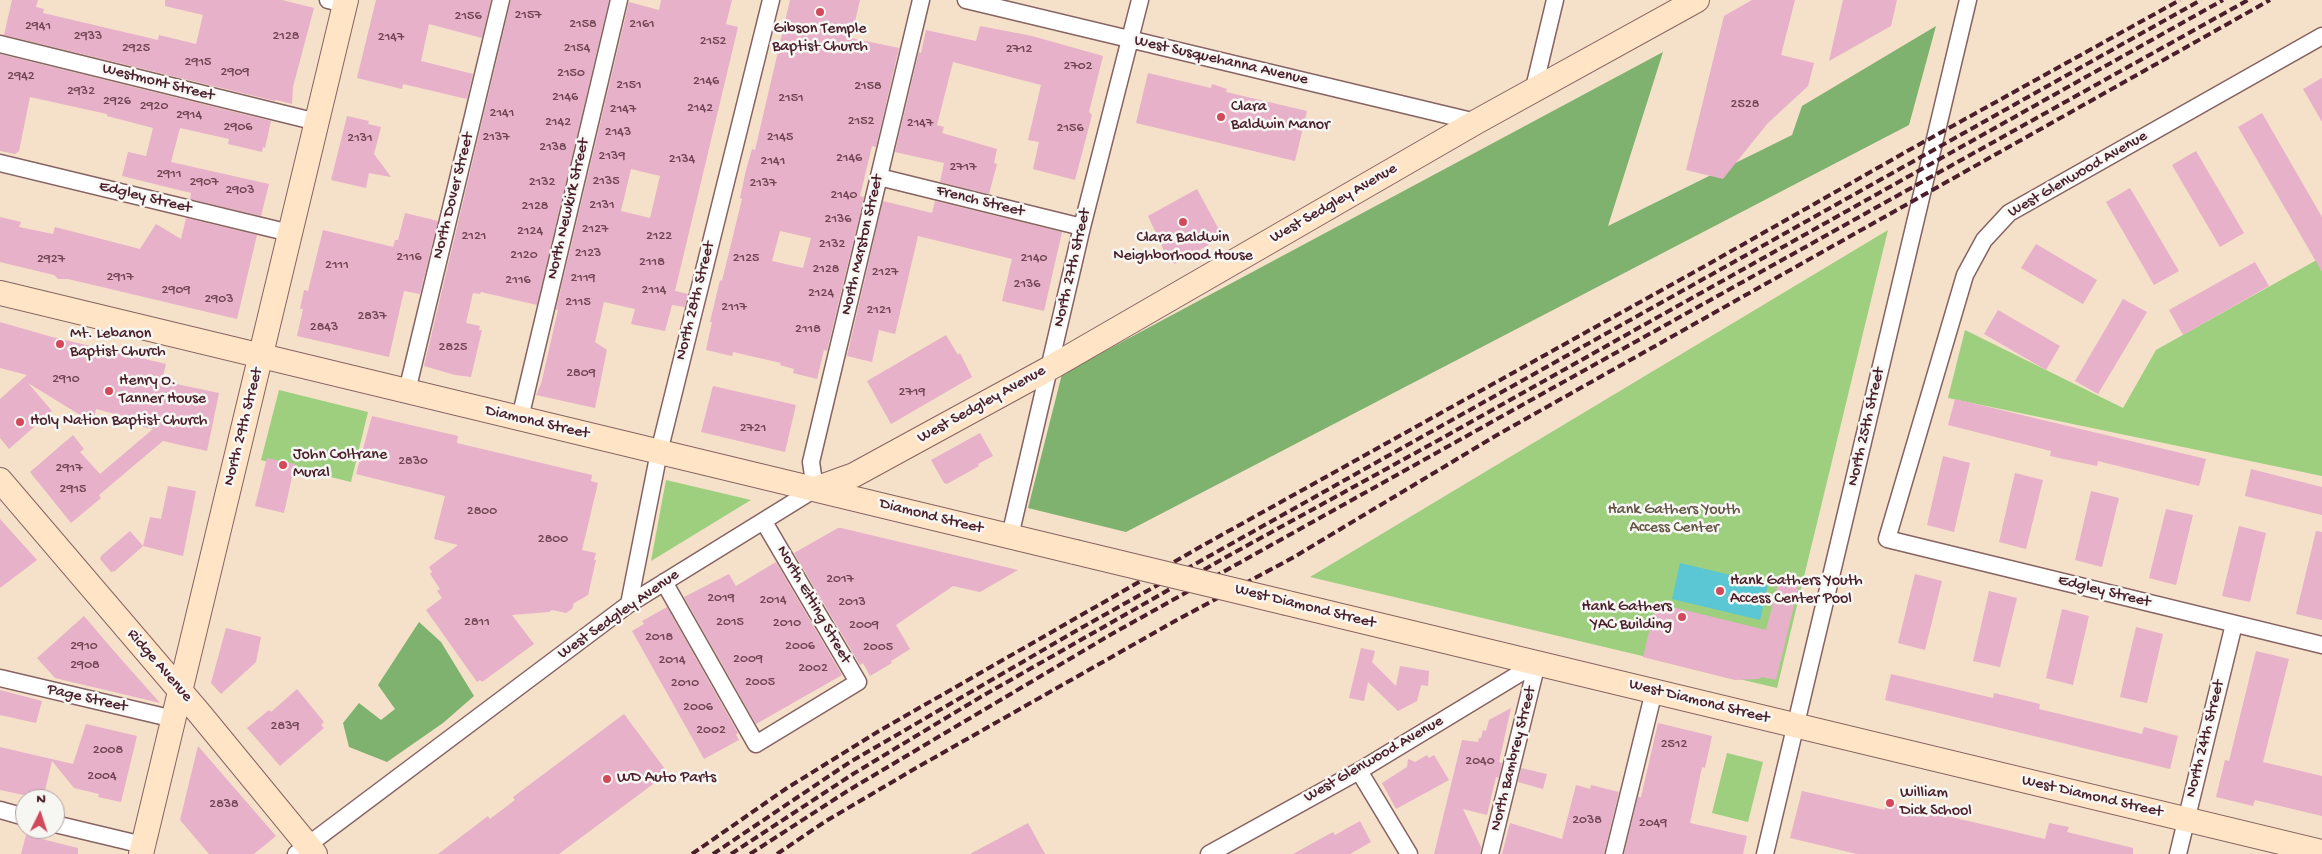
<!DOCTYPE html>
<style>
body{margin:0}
#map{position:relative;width:2322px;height:854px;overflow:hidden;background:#f5e0c9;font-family:"Gochi Hand",sans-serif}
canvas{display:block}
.north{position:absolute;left:15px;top:789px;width:50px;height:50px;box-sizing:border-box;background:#f6f6f2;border:1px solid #b1a0a2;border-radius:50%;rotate:4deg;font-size:14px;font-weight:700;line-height:20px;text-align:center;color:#4a1f2b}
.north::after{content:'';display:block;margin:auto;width:18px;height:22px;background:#d1495b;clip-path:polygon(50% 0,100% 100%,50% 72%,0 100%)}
</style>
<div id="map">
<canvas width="2322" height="854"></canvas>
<div class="north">N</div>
</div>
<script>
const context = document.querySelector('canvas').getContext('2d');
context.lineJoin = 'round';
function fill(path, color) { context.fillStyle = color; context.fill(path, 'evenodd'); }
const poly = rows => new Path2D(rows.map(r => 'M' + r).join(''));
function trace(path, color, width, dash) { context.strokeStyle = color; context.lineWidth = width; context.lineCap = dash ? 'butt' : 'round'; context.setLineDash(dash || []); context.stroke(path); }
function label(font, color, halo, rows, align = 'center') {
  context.font = font + ' "Gochi Hand",sans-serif'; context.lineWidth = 5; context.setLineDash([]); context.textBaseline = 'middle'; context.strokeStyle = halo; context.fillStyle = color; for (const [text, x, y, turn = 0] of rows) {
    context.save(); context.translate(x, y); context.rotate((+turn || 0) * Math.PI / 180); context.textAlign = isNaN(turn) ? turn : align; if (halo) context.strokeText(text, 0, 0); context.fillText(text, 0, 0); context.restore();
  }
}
fill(poly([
 [1888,230,1777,688,1310,577],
 [2322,257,2322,476,1948,398,1965,330,2123,408,2156,350],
 [279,390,368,412,351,482,261,460],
 [666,480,751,500,651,561],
 [1727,753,1763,762,1748,822,1712,813]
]), '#9dcf7f');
fill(poly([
 [1936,26,1909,125,1126,532,1028,508,1062,374,1663,52,1608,226,1792,135,1802,106],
 [419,622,441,642,474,696,443,723,387,762,349,747,343,723,359,703,381,720,395,709,378,685]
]), '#7eb26e');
fill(poly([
 [1680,563,1768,584,1760,620,1672,599]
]), '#5bc6d4');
fill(poly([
 [12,0,38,0,36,7,44,9,43,13,158,40,159,35,196,44,203,15,165,6,165,0,282,0,314,8,293,87,292,104,276,100,275,101,4,35],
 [376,0,491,0,482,38,429,24,421,61,473,74,467,99,403,84,402,89,357,78],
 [511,0,609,0,537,305,481,292,480,294,473,293,466,323,480,326,479,330,482,330,471,377,455,375,424,366],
 [661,0,732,0,726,24,738,27,675,291,688,294,685,307,672,305,665,331,631,324,635,309,604,302,595,342,607,350,595,408,536,395,541,384,558,310,556,309,629,2,659,10],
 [631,169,660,176,650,218,621,211],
 [790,0,860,0,851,38,899,48,876,147,872,146,860,196,864,197,827,351,824,350,817,379,793,373,794,369,780,365,781,363,733,352,732,356,706,350,712,322,710,322,720,280,722,281,742,199,740,198,746,170,752,149,755,150],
 [780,231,811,238,803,268,772,261],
 [1752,0,1795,0,1781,55,1814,63,1808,86,1767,124,1723,179,1686,170,1724,16],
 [1843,0,1897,0,1891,26,1829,61],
 [980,26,1032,36,1103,56,1089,112,1092,115,1075,180,1033,169,1039,142,1028,140,1041,85,953,62,937,125,944,127,942,133,997,149,994,163,997,164,989,194,940,182,944,163,895,152,919,52,921,53,926,30,976,41],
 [0,54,271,121,265,148,263,147,262,152,228,144,229,139,180,128,171,162,269,184,261,216,190,199,191,193,122,176,128,152,146,156,153,128,107,116,107,114,30,97,19,151,15,154,0,151],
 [1148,73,1211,88,1212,84,1227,89,1226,92,1307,111,1295,161,1136,123],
 [2322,78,2322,122,2303,89],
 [2262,113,2322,217,2322,272,2238,127],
 [347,116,369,121,368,124,381,127,374,154,391,177,369,173,366,188,331,180],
 [2196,151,2244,233,2220,247,2172,165],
 [2130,188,2179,271,2154,285,2106,202],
 [1197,189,1223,237,1174,264,1168,253,1166,255,1148,216],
 [883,201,932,213,935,201,1062,232,1044,311,1002,301,1012,259,918,236,895,334,879,330,872,362,847,356],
 [405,213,438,221,420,294,404,291,389,357,297,336,303,309,300,309,304,290,308,291,323,230,393,247,395,240,398,240],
 [0,217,21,222,19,227,53,234,55,227,140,249,156,224,181,239,186,218,257,235,237,319,68,279,58,279,54,275,0,262],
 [2036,244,2097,280,2083,304,2021,268],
 [2255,262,2269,286,2183,335,2169,310],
 [2123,299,2147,312,2098,394,2075,381],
 [1998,310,2060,346,2046,370,1984,334],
 [0,322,52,337,112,351,116,349,124,354,166,364,162,381,219,393,207,451,163,441,99,495,101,498,71,523,30,472,73,435,84,449,80,452,100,474,153,429,124,423,126,417,96,409,93,423,28,383,52,411,9,449,0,438,0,399,27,375,0,368],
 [946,335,958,355,960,353,972,377,891,424,867,381],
 [713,386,796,405,785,452,701,432],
 [1955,399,2206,459,2199,486,2098,461,2097,466,2050,456,2051,451,1948,425],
 [372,416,458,436,457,443,592,475,591,481,598,483,582,550,596,553,594,560,596,560,588,595,574,603,572,609,566,613,552,610,549,612,512,615,534,644,482,682,480,680,477,682,426,610,442,598,437,591,440,589,430,574,432,572,429,567,458,545,434,539,445,496,356,474],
 [980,433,993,456,978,464,979,466,947,484,944,483,931,460],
 [1943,456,1970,463,1954,532,1927,525],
 [267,458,295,464,284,513,255,506],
 [2251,469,2322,487,2322,515,2245,496],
 [2015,473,2043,480,2026,549,1999,542],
 [168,486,196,491,183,556,143,546,115,571,111,572,100,559,101,556,130,531,143,546,150,517,161,519],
 [2091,491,2119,498,2102,567,2075,560],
 [2166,509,2193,515,2176,585,2149,578],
 [0,519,37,560,0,588],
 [2239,526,2266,533,2250,602,2222,596],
 [838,528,841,528,1018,570,980,592,953,586,896,625,910,649,891,661,892,663,870,676,863,663,860,665,794,553],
 [2316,531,2322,532,2322,620,2296,614],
 [776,562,842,675,756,724,684,597,729,574,736,586],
 [1915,574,1942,581,1925,650,1898,643],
 [1780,576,1800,581,1776,680,1762,677,1759,679,1735,680,1643,657,1656,603,1766,630],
 [1989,591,2017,598,2000,667,1973,661],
 [667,607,738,733,736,735,739,740,704,759,632,631,644,624,642,621],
 [2062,609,2089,616,2073,685,2046,678],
 [84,616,113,650,160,703,55,678,37,658],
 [2136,627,2163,634,2147,703,2120,697],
 [226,628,261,637,256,662,221,694,211,683],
 [1361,648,1375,651,1372,662,1396,686,1400,666,1429,671,1428,686,1421,685,1417,701,1398,711,1368,682,1364,701,1349,698],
 [2256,651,2289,659,2263,762,2322,776,2322,816,2255,800,2253,806,2216,797,2225,760,2229,761],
 [1891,674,1993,698,1994,693,2040,704,2039,709,2142,734,2144,727,2178,736,2170,769,1885,700],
 [297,689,324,722,321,725,324,728,280,766,247,728,269,710,271,712],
 [0,690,42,701,36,723,0,715],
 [1511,708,1499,762,1502,763,1499,778,1496,777,1487,815,1463,809,1481,847,1480,854,1434,854,1462,740,1478,742,1479,738,1481,738,1483,730,1486,731,1489,720],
 [624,714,668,773,559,854,438,854,488,816,490,819,515,800,513,797],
 [1658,723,1712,736,1705,768,1702,767,1690,823,1747,836,1743,854,1624,854,1638,797,1641,797],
 [86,724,137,736,121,802,98,797,99,794,74,788,52,761,43,799,0,790,0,747,73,764],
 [198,746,276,836,254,854,209,854,180,820],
 [1427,755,1429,758,1434,755,1449,780,1396,809,1382,783,1407,767,1408,759,1415,762],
 [1521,768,1547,774,1543,789,1518,782],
 [1576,785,1590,789,1591,785,1619,792,1604,854,1502,854,1510,823,1562,839],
 [1802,791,1885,810,1887,802,2045,839,2049,823,2069,827,2067,832,2133,848,2133,854,1857,854,1790,838],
 [1360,821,1371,842,1350,854,1293,854,1333,832,1335,835],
 [1028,823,1045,854,970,854],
 [26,835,78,848,78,854,21,854]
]), '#e6b1c9');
const street = poly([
 [328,0,345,4],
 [966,0,1476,122],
 [2322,36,2009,213,1984,240,1965,275,1887,539,2322,645],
 [0,44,317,122],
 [1533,92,1555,0],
 [0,163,290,233],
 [879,177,1082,227],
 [407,391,501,0],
 [520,418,619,0],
 [1010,536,1082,227,1140,0],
 [664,582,756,744,858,682,764,522],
 [629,604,659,452,771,0],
 [0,678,174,719],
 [1359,771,1409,854],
 [0,810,25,817],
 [55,824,143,845],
 [296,854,629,604,815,489,811,462,921,0],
 [1209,854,1359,771,1537,663],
 [1490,854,1537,663],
 [1614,854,1654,691],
 [1765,854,1968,0],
 [2178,854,2234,624]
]);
const secondary = poly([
 [0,293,1075,552],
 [0,480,200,714,315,854],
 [815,489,854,475,1050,368,1476,122,1697,0],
 [1287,603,2322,852],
 [141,854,346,0]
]);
trace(street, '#866362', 19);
trace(secondary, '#866362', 26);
trace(street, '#fff', 16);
trace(secondary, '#ffe4c6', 24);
trace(poly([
 [692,854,787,788,879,731,1200,547,1705,266,1911,149,2180,0],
 [713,854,850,762,1081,628,2201,0],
 [731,854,853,774,979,698,1228,556,1437,441,2223,0],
 [750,854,849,790,1110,635,2248,0],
 [777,854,826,821,916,768,1175,621,1294,557,1497,435,2270,0]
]), '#4a1f2b', 4, [8, 4]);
const secondaryBridge = poly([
 [1075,552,1287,603]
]);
trace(secondaryBridge, '#866362', 26, []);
trace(secondaryBridge, '#ffe4c6', 24);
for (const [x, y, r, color] of [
 [820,12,5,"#d1495b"],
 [1221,117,5,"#d1495b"],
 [1183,222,5,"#d1495b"],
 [60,344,5,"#d1495b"],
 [109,391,5,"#d1495b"],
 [20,422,5,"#d1495b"],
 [283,465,5,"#d1495b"],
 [1720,591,5,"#d1495b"],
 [1682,617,5,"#d1495b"],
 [607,779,5,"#d1495b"],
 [1890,803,5,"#d1495b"]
]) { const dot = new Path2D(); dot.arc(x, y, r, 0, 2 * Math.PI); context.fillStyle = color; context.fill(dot); trace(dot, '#f6f6f2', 2); }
label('14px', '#714452', null, [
 ["2157",528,16],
 ["2156",468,17],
 ["2158",583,25],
 ["2161",642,25],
 ["2941",38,27],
 ["2933",88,37],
 ["2128",286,37],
 ["2147",391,38],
 ["2152",713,42],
 ["2925",136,49],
 ["2154",577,49],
 ["2712",1019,50],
 ["2915",198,63],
 ["2702",1078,67],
 ["2909",235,73],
 ["2150",571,74],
 ["2942",21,77],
 ["2146",706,82],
 ["2151",629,86],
 ["2158",868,87],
 ["2932",81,92],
 ["2146",565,98],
 ["2151",791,99],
 ["2926",117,102],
 ["2528",1745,105],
 ["2920",154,107],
 ["2142",700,109],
 ["2147",623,110],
 ["2141",502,114],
 ["2914",189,116],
 ["2152",861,122],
 ["2142",558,123],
 ["2147",920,124],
 ["2906",238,128],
 ["2156",1070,129],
 ["2143",618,133],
 ["2137",496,138],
 ["2145",780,138],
 ["2131",360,139],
 ["2138",553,148],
 ["2139",612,157],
 ["2146",849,159],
 ["2134",682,160],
 ["2141",773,162],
 ["2717",963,168],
 ["2911",169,175],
 ["2135",606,182],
 ["2907",204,183],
 ["2132",542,183],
 ["2137",763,184],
 ["2903",240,191],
 ["2140",844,196],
 ["2131",602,206],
 ["2128",535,207],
 ["2136",838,220],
 ["2127",595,230],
 ["2124",530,232],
 ["2121",474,237],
 ["2122",659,237],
 ["2132",832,245],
 ["2123",588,254],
 ["2120",524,256],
 ["2116",409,258],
 ["2125",746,259],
 ["2140",1034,259],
 ["2927",51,260],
 ["2118",652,263],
 ["2111",337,266],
 ["2128",826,270],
 ["2127",885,273],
 ["2917",120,278],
 ["2119",583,279],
 ["2116",518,281],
 ["2136",1027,285],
 ["2909",176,291],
 ["2114",654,291],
 ["2124",821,294],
 ["2903",219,300],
 ["2115",578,303],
 ["2117",734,308],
 ["2121",879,311],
 ["2837",372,317],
 ["2843",324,328],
 ["2118",808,330],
 ["2825",453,348],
 ["2809",581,374],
 ["2910",66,380],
 ["2719",912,393],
 ["2721",753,429],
 ["2830",413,462],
 ["2917",69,469],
 ["2915",73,490],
 ["2800",482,512],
 ["2800",553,540],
 ["2017",840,580],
 ["2019",721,599],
 ["2014",773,601],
 ["2013",852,603],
 ["2811",477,623],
 ["2015",730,623],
 ["2010",787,624],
 ["2009",864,626],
 ["2018",659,638],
 ["2910",84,647],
 ["2006",800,647],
 ["2005",878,648],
 ["2009",748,660],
 ["2014",672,661],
 ["2908",85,666],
 ["2002",813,669],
 ["2005",760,683],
 ["2010",685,684],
 ["2006",698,708],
 ["2839",285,727],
 ["2002",711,731],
 ["2512",1674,745],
 ["2008",108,751],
 ["2040",1480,762],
 ["2004",102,777],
 ["2838",224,805],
 ["2038",1587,821],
 ["2049",1653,824]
]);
label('16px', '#4a1f2b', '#f6f6f2', [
 ["Gibson Temple",820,30,"center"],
 ["Baptist Church",820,48,"center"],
 ["Clara",1231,108],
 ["Baldwin Manor",1231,126],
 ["Clara Baldwin",1183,239,"center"],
 ["Neighborhood House",1183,257,"center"],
 ["Mt. Lebanon",70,335],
 ["Baptist Church",70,353],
 ["Henry O.",119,382],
 ["Tanner House",119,400],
 ["Holy Nation Baptist Church",30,422],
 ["John Coltrane",293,456],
 ["Mural",293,474],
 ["Hank Gathers Youth",1730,582],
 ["Access Center Pool",1730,600],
 ["Hank Gathers",1672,608,"right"],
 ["YAC Building",1672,626,"right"],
 ["WD Auto Parts",617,779],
 ["William",1900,794],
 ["Dick School",1900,812]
], 'left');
label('16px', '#4a1f2b', '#f6f6f2', [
 ["West Susquehanna Avenue",1221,61,13],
 ["Westmont Street",158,83,14],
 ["West Glenwood Avenue",2078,175,-30],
 ["North Dover Street",454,196,-76],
 ["Edgley Street",145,198,14],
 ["French Street",980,202,14],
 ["West Sedgley Avenue",1334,204,-30],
 ["North Newkirk Street",569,209,-77],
 ["North Marston Street",863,245,-77],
 ["North 27th Street",1073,268,-77],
 ["North 28th Street",696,301,-76],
 ["West Sedgley Avenue",982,405,-29],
 ["Diamond Street",537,423,13],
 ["North 29th Street",244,427,-76],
 ["North 25th Street",1867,427,-77],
 ["Diamond Street",931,517,14],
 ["Edgley Street",2104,592,14],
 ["North Etting Street",813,605,60],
 ["West Diamond Street",1305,607,14],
 ["West Sedgley Avenue",619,615,-35],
 ["Ridge Avenue",159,666,49],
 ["Page Street",87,699,13],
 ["West Diamond Street",1699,702,14],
 ["North 24th Street",2206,739,-76],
 ["North Bambrey Street",1514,759,-76],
 ["West Glenwood Avenue",1374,760,-30],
 ["West Diamond Street",2092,797,13]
]);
label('16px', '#635444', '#f6f6f2', [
 ["Hank Gathers Youth",1674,511],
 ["Access Center",1674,529]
]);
</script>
